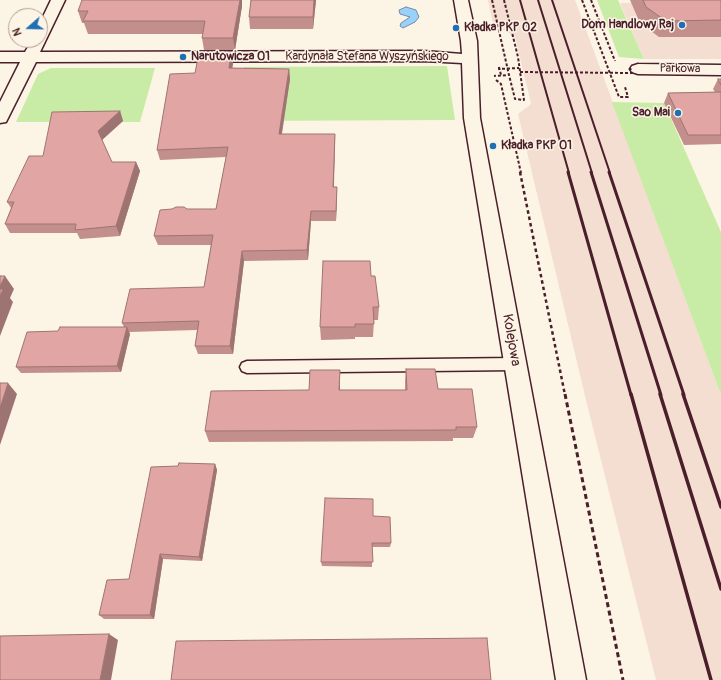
<!DOCTYPE html>
<meta charset="utf-8">
<style>
body{margin:0}
#map{position:relative;width:721px;height:680px;overflow:hidden;background:#fcf5e5;font-family:Pangolin,sans-serif}
canvas{display:block}
.north{position:absolute;left:8px;top:8px;width:40px;height:40px;box-sizing:border-box;background:#fcf5e5;border:1px solid #b59f9b;border-radius:50%;rotate:250deg;font-size:11px;font-weight:700;line-height:16px;text-align:center;color:#4a1f2b}
.north::after{content:'';display:block;margin:auto;width:14px;height:18px;background:#1f6fb2;clip-path:polygon(50% 0,100% 100%,50% 72%,0 100%)}
</style>
<div id="map">
<canvas width="721" height="680"></canvas>
<div class="north">N</div>
</div>
<script>
const context = document.querySelector('canvas').getContext('2d');
context.lineJoin = 'round';
function fill(path, color) { context.fillStyle = color; context.fill(path, 'evenodd'); }
const poly = rows => new Path2D(rows.map(r => 'M' + r).join(''));
function trace(path, color, width, dash) { context.strokeStyle = color; context.lineWidth = width; context.lineCap = dash ? 'butt' : 'round'; context.setLineDash(dash || []); context.stroke(path); }
function label(font, color, halo, rows, align = 'center') {
  context.font = font + ' Pangolin,sans-serif'; context.lineWidth = 3; context.setLineDash([]); context.textBaseline = 'middle'; context.strokeStyle = halo; context.fillStyle = color; for (const [text, x, y, turn = 0] of rows) {
    context.save(); context.translate(x, y); context.rotate((+turn || 0) * Math.PI / 180); context.textAlign = isNaN(turn) ? turn : align; if (halo) context.strokeText(text, 0, 0); context.fillText(text, 0, 0); context.restore();
  }
}
fill(poly([
 [488,0,575,0,721,395,721,680,656,680,586,400,518,114,531,104,530,99,515,37,493,23],
 [721,2,721,59,644,59,620,3]
]), '#f4ddd1');
fill(poly([
 [597,0,618,0,644,59,619,57],
 [447,66,455,120,236,121,244,67],
 [51,68,155,68,140,122,16,122,38,74],
 [612,102,664,103,721,232,721,395]
]), '#c8eca5');
const water = poly([
 [406,7,416,10,419,17,415,22,403,28,400,26,401,23,410,17,400,14,399,10,406,7]
]);
fill(water, '#99d2f9');
trace(water, '#798aa7', 1);
const service = poly([
 [515,358,520,360,522,364,520,368,515,370,247,373,242,371,240,367,242,363,247,361,515,358]
]);
const minor = poly([
 [51,0,65,0,40,52,424,51,462,54,461,41,454,0,468,0,477,41,480,118,586,680,556,680,464,118,462,63,424,61,36,62,6,122,0,123,0,102,20,62,0,62,0,52,25,52,32,40,40,40,40,23,51,0],
 [638,64,721,65,721,75,638,74,632,72,630,69,632,66,638,64]
]);
trace(service, '#4a1f2b', 3);
trace(minor, '#4a1f2b', 3);
trace(poly([
 [492,0,509,75,494,76],
 [504,0,518,57,524,100,515,99,509,75],
 [582,0,619,97,628,97,625,87],
 [591,0,615,61],
 [499,67,501,75],
 [496,80,501,84,521,173]
]), '#4a1f2b', 2, [3, 2]);
trace(poly([
 [520,172,565,395]
]), '#4a1f2b', 2.5, [3.5, 3]);
trace(poly([
 [565,394,623,680]
]), '#4a1f2b', 3, [5, 3.5]);
fill(service, '#fcf5e5');
fill(minor, '#fcf5e5');
trace(poly([
 [520,0,569,173],
 [538,0,592,173],
 [552,0,610,173]
]), '#4a1f2b', 2);
trace(poly([
 [568,172,631,395],
 [591,172,661,395],
 [609,172,684,395]
]), '#4a1f2b', 3);
trace(poly([
 [631,394,711,680],
 [660,394,721,589],
 [683,394,721,507]
]), '#4a1f2b', 3.5);
trace(poly([
 [499,67,499,69,519,68],
 [520,72,632,73,630,68]
]), '#4a1f2b', 2, [3, 2]);
fill(poly([
 [316,0,313,29,250,29,249,17],
 [630,0,721,0,721,37,659,37,640,23],
 [242,6,235,50,204,50,202,38,203,34,88,34,84,23,82,23,78,11],
 [231,53,233,63,232,68,289,69,290,79,282,134,335,134,335,144,334,187,337,187,337,197,336,221,311,221,308,260,244,261,233,354,198,354,195,346,197,330,129,332,130,334,121,372,21,373,16,367,58,331,124,327,122,323,204,287,211,245,158,245,154,236,187,209,216,209,226,157,160,160,157,150,195,73],
 [718,79,721,79,721,144,684,145,664,103,668,93,715,92,713,89],
 [120,111,123,121,102,140,112,162,136,162,140,171,120,236,80,239,77,233,10,233,5,224,11,208,7,202],
 [371,276,379,307,378,320,374,320,373,337,355,337,355,339,321,340,320,327],
 [406,369,438,389,477,427,473,438,453,438,453,441,209,442,205,431,309,390,340,382,340,390,405,390,405,381],
 [215,464,217,470,202,561,163,559,154,619,104,619,99,615,129,579],
 [373,516,391,543,390,547,372,547,372,567,322,566,321,562]
]), '#c28f8c');
fill(poly([
 [240,0,242,0,242,6,235,50,233,38],
 [314,0,316,0,313,29,313,17],
 [231,53,233,63,231,78,229,68],
 [289,69,290,79,280,144,279,134],
 [120,111,123,121,102,140,98,131],
 [335,134,335,144,333,197,333,187],
 [136,162,140,171,120,236,116,226],
 [337,187,337,197,336,221,336,211],
 [311,211,311,221,308,260,307,250],
 [242,251,244,261,233,354,230,346],
 [5,276,14,289,10,298,13,302,0,336,0,286],
 [127,327,130,334,121,372,117,366],
 [340,370,340,402,339,390],
 [8,383,17,394,0,445,0,408],
 [215,464,217,470,202,561,199,557],
 [160,554,163,559,154,619,150,615],
 [109,634,118,640,111,680,100,680]
]), '#9e7472');
const building = poly([
 [82,0,240,0,233,38,202,38,205,21,83,21,88,11,78,11,82,0],
 [251,0,314,0,313,17,249,17,251,0],
 [643,0,721,0,721,20,666,21,646,7,643,0],
 [199,53,231,53,229,68,289,69,279,134,335,134,333,187,337,187,336,211,311,211,307,250,242,251,230,346,195,346,199,321,122,323,130,289,204,287,213,235,154,236,160,210,172,209,176,207,184,207,187,209,216,209,228,147,157,150,170,74,195,73,199,53],
 [718,79,721,79,721,85,718,79],
 [721,92,721,135,688,135,668,93,721,92],
 [120,111,98,131,112,162,136,162,116,226,75,230,76,224,5,224,14,202,7,202,29,156,43,156,52,112,120,111],
 [323,261,370,261,371,276,375,276,379,307,373,307,374,324,355,324,355,327,320,327,323,261],
 [0,276,5,276,0,286,0,276],
 [0,289,3,289,0,297,0,289],
 [60,327,127,327,117,366,16,367,27,332,58,331,60,327],
 [406,369,435,369,438,389,472,389,477,427,456,427,456,430,205,431,211,391,309,390,310,370,340,370,339,390,407,390,406,369],
 [0,383,8,383,0,408,0,383],
 [179,463,215,464,199,557,160,554,150,615,99,615,107,580,129,579,151,467,178,466,179,463],
 [325,498,373,499,373,516,390,517,391,543,372,543,373,562,321,562,325,498],
 [109,634,100,680,0,680,0,636,109,634],
 [487,638,491,680,171,680,176,641,487,638]
]);
fill(building, '#e1a6a3');
trace(building, '#9e7472', 1);
for (const [x, y, r, color] of [
 [682,25,4,"#1f6fb2"],
 [456,28,4,"#1f6fb2"],
 [183,57,4,"#1f6fb2"],
 [678,113,4,"#1f6fb2"],
 [493,146,4,"#1f6fb2"]
]) { const dot = new Path2D(); dot.arc(x, y, r, 0, 2 * Math.PI); context.fillStyle = color; context.fill(dot); trace(dot, '#fcf5e5', 1.5); }
label('bold 12px', '#4a1f2b', '#fcf5e5', [
 ["Dom Handlowy Raj",674,25,"right"],
 ["Kładka PKP 02",464,28],
 ["Narutowicza 01",191,57],
 ["Sao Mai",670,113,"right"],
 ["Kładka PKP 01",501,146]
], 'left');
label('12px', '#4a1f2b', '#fcf5e5', [
 ["Kardynała Stefana Wyszyńskiego",367,57],
 ["Parkowa",680,69,1]
]);
label('14px', '#4a1f2b', '#fcf5e5', [
 ["Kolejowa",511,340,80]
]);
</script>
